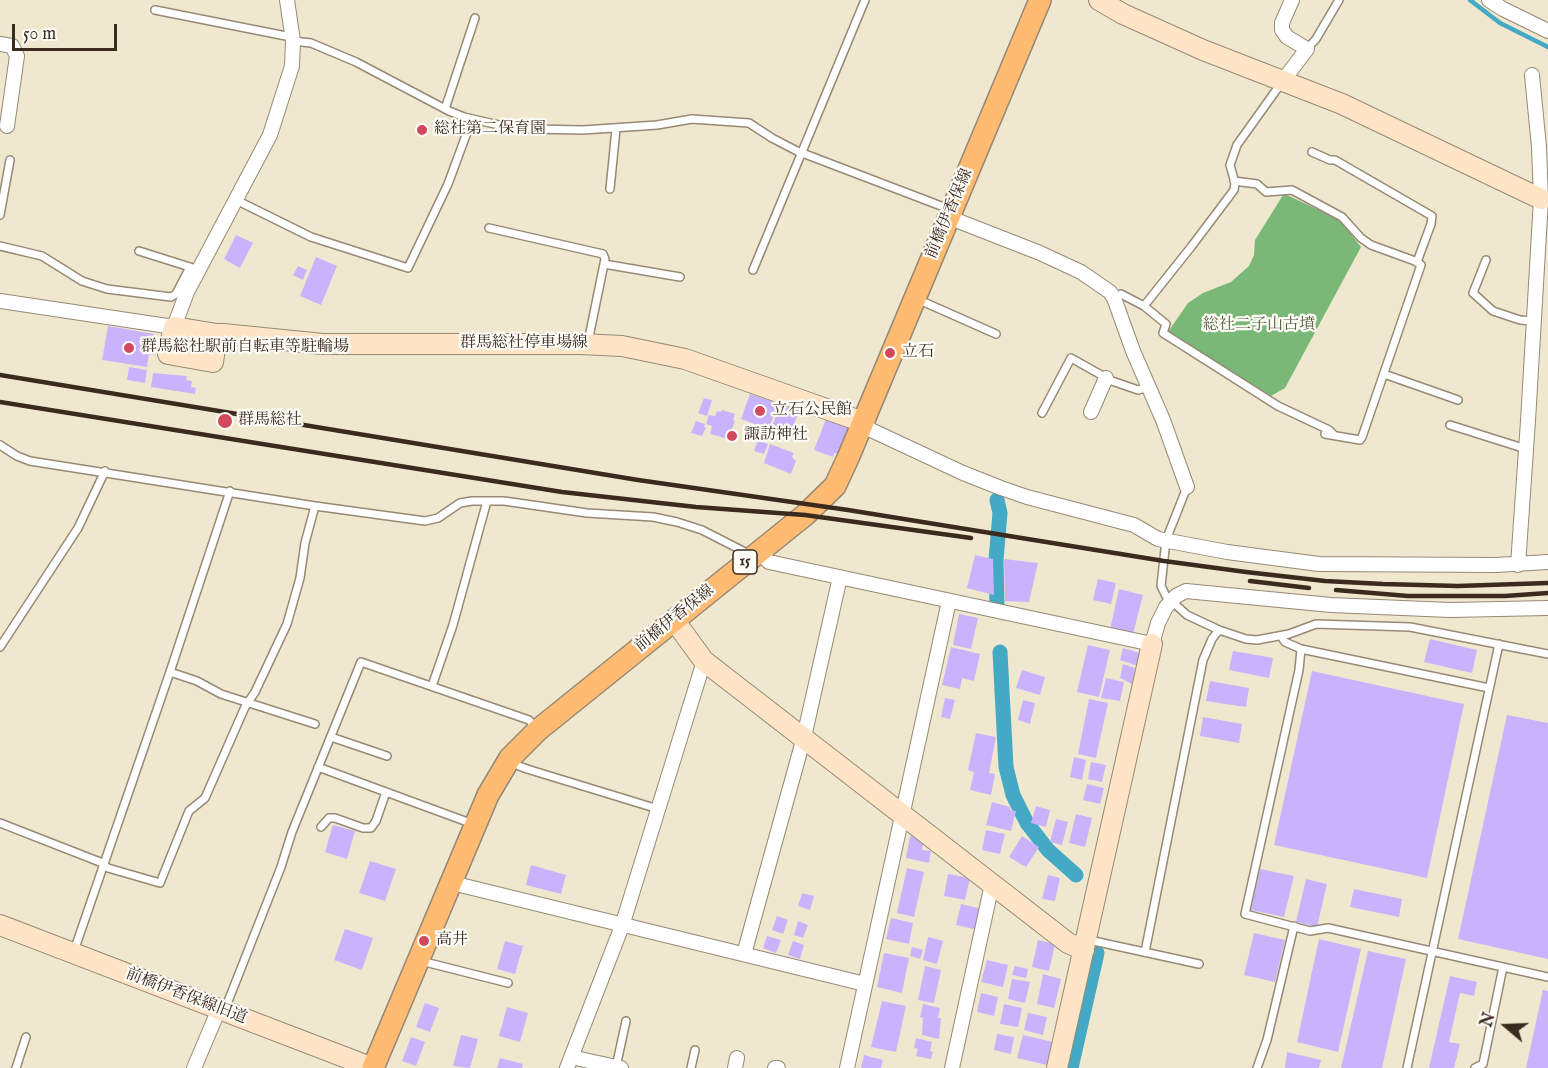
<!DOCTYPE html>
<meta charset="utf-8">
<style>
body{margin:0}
#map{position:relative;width:1548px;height:1068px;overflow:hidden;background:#f0e8ce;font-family:"IM FELL English",serif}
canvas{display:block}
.north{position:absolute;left:1476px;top:996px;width:60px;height:60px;-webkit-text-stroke:4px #fdfcf7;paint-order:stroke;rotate:289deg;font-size:16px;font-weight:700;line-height:24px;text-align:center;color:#3b2a1e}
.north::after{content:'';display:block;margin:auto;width:21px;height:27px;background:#3b2a1e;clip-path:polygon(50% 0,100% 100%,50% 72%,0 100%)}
.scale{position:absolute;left:12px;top:24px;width:105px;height:27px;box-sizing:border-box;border:3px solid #3b2a1e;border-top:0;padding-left:8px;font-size:18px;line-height:21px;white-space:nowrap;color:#3b2a1e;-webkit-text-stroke:4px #fdfcf7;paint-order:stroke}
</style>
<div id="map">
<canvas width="1548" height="1068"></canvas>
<div class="north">N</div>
<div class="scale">50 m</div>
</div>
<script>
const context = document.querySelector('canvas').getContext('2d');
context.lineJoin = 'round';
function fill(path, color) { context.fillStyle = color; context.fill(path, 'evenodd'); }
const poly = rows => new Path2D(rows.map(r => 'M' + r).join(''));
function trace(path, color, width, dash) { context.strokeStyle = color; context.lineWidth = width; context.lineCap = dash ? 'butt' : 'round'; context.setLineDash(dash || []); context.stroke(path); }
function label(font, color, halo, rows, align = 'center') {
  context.font = font + ' "IM FELL English","Noto Serif JP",serif'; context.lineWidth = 4.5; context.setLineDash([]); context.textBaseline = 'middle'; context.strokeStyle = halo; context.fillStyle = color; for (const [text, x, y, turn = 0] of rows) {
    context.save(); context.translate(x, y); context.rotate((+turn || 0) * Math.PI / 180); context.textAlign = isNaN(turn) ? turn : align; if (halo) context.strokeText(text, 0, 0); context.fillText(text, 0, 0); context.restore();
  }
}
fill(poly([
 [1283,195,1287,195,1340,220,1361,247,1285,388,1271,396,1168,332,1188,303,1203,293,1231,282,1249,266,1254,255,1255,240]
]), '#7ab878');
trace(poly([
 [1470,0,1500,23,1548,47]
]), '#44a9c4', 4.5);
trace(poly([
 [997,500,1000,513,996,560,997,607],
 [1000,652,1006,767,1013,795,1027,823,1048,850,1076,875],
 [1071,1068,1097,953]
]), '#44a9c4', 15);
fill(poly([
 [236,235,253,243,240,268,224,259],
 [316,257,337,266,321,305,300,296],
 [298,266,307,270,303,280,293,275],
 [108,326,154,334,152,342,156,343,154,355,149,354,147,367,102,360],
 [129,367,147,370,145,383,127,380],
 [153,373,187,376,186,380,192,381,191,387,196,388,195,394,151,387],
 [750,394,778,403,769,429,741,419],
 [704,398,712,400,707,416,698,413],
 [780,404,799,411,791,432,786,430,784,435,771,430],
 [722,410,735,414,733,420,735,421,728,439,710,434,712,426,706,424,709,415,715,416,717,411,721,412],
 [826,419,853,428,843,456,834,453,833,457,814,450],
 [696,421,705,424,704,427,706,428,702,436,691,433],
 [758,440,768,444,764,454,754,451],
 [770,444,794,453,792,457,796,461,791,474,764,463],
 [975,555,993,559,994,595,967,588],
 [1004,559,1038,563,1029,602,1005,601],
 [1098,579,1116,583,1111,604,1093,600],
 [1119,589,1143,595,1133,634,1110,629],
 [959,614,978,618,971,649,953,645],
 [1430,639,1477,650,1472,673,1424,662],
 [1088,645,1110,650,1099,697,1077,692],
 [951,647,980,654,974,681,962,678,960,689,942,685],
 [1123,648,1140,653,1138,666,1120,660],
 [1233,651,1273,658,1269,678,1229,670],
 [1123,664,1135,668,1132,684,1120,678],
 [1022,670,1045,677,1040,695,1016,688],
 [1312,671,1464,704,1427,878,1274,845],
 [1106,678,1124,682,1120,701,1101,698],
 [1210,681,1249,688,1246,707,1206,701],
 [945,698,955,700,950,719,941,717],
 [1089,699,1108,703,1096,758,1078,754],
 [1023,700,1035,703,1030,724,1018,720],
 [1507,715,1548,723,1548,959,1458,939],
 [1203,717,1242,724,1239,743,1200,736],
 [976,733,996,737,989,773,995,774,991,795,970,790,974,772,968,770],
 [1074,757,1086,760,1082,780,1070,777],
 [1091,762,1106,765,1102,782,1088,779],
 [1087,784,1104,788,1100,804,1083,800],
 [992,802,1010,807,1010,810,1016,811,1011,831,986,825],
 [1036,806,1050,810,1046,827,1031,823],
 [1076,814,1092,818,1085,847,1069,843],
 [1056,819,1068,822,1062,845,1050,842],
 [333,825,355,831,347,859,325,852],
 [986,830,1005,834,1000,854,982,850],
 [910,836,924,839,922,850,931,851,929,863,906,858],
 [1022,836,1039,847,1026,867,1009,857],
 [370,861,396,869,385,901,359,893],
 [531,865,566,875,561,894,526,885],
 [907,868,924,872,914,917,897,913],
 [1260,869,1294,876,1284,917,1251,910],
 [948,874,970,878,965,900,944,896],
 [1048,875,1060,878,1055,901,1042,899],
 [1306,879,1327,884,1317,927,1296,922],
 [1354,889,1402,899,1399,917,1350,907],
 [802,893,814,896,810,910,798,906],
 [961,904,982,909,978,930,956,925],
 [777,916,788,920,783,934,772,930],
 [891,918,913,923,909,944,886,939],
 [798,921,808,925,803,938,794,935],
 [345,929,373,938,362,970,334,960],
 [1254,933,1285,940,1275,982,1244,975],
 [767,936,781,940,776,953,763,948],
 [928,937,943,941,937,964,923,960],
 [1319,939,1361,949,1338,1052,1297,1042],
 [1038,940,1055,944,1049,971,1032,967],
 [505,941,523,946,515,974,497,969],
 [793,941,804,945,800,959,788,955],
 [912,947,923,950,920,959,910,956],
 [1368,951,1406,959,1382,1068,1341,1068],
 [884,953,909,958,902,993,877,987],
 [987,960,1008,965,1003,987,981,982],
 [925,966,941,970,934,1003,918,1000],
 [1015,966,1028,969,1026,978,1012,975],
 [1043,974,1061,979,1054,1008,1037,1004],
 [1450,976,1477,982,1474,996,1460,993,1449,1042,1460,1044,1454,1068,1429,1068],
 [1012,979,1030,982,1025,1003,1008,999],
 [1543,990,1548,991,1548,1068,1526,1068],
 [981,993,998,997,994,1016,977,1012],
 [882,1001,906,1006,896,1052,871,1047],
 [425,1003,439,1008,430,1032,416,1027],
 [923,1004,940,1008,938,1018,941,1018,939,1039,922,1035,923,1018,920,1017],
 [1004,1004,1022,1008,1018,1027,1000,1024],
 [507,1007,528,1013,520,1042,499,1036],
 [1028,1013,1047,1017,1043,1035,1024,1030],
 [997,1034,1014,1037,1011,1054,994,1050],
 [461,1035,478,1039,470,1068,453,1066],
 [1023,1035,1053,1042,1047,1065,1017,1058],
 [411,1037,425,1042,416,1066,402,1061],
 [916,1038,932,1042,930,1051,933,1052,931,1059,916,1056,918,1049,914,1048],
 [1287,1052,1321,1060,1319,1068,1285,1068],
 [864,1055,883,1060,881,1068,861,1068],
 [500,1058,523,1064,522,1068,497,1068]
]), '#cab3fd');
const lane = poly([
 [155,10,286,36,292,35],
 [293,41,311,43,356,62,449,111,464,117,499,125,531,129,583,130,657,125,692,119,749,123,772,138,797,151,949,209],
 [1307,49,1316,39,1339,0],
 [445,109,475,18],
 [1312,152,1330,160,1335,160,1432,216,1431,224,1417,262],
 [1234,181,1257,184,1266,192,1292,190,1342,217,1361,238,1371,245,1415,261,1421,265,1362,437,1360,440,1325,434],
 [610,189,616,129],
 [236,200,311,237,408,268,448,184,472,119],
 [0,215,10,160],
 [489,228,603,254,605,259,588,342],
 [0,246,42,256,82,281,107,289,171,297,176,294,190,267],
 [139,251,193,268],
 [1486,260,1473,293,1493,311,1520,320,1534,321],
 [604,264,680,277],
 [753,270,865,0],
 [1114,298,1121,294,1144,306,1191,247,1234,190,1235,183,1230,165,1237,145,1282,82],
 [917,299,996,334],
 [1144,306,1166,324,1163,333,1278,406,1329,430,1334,435],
 [1384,374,1458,400],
 [1042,413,1071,358,1112,381,1138,390,1149,387],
 [1450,425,1526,449],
 [0,445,17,456,30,461,315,506,425,521,438,518,460,503,472,501,504,501,587,513,653,517,677,522,702,530,743,551,747,557],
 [1187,487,1166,540,1161,586,1166,596,1187,615,1219,630,1246,639,1257,640,1289,634,1316,624,1410,627,1548,654],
 [1281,636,1285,642,1301,649,1489,688],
 [0,647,78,528,105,471],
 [1301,649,1299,670,1245,914,1310,931,1328,928,1548,977],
 [170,672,197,681,221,694,315,724],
 [432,686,453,625,487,501],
 [331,737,387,756],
 [512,759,519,766,527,769,658,809],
 [318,767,473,824],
 [0,823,100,862,108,868,160,883,189,811,205,798,245,707,255,692,287,624,300,578,305,543,315,506],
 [321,827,329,818,335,818,363,828,371,828,376,821,386,792],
 [1089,940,1199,964],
 [74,951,170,672,230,491],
 [1145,952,1203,660,1212,639,1219,630],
 [421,961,508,983],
 [222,1008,227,1004,281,867,292,832,361,662,529,720,537,729],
 [616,1067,626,1021],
 [16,1068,26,1037],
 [691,1068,695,1050],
 [1257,1068,1267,1040,1294,926],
 [1407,1068,1499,644],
 [1475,1068,1483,1064,1503,967]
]);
const street = poly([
 [1489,0,1503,9,1548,31],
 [0,44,12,46,17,56,7,126],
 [1282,82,1307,49,1287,37,1282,30,1282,23,1292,0],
 [948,217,1040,253,1081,272,1110,292,1114,298,1133,351,1163,420,1187,487],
 [0,301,174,327,187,292,270,135,292,66,293,41,287,0],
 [1091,412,1106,378],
 [863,422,871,430,963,473,1001,488,1027,497,1134,525,1158,539,1227,552,1319,564,1496,565,1548,562],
 [758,551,769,562,1152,644,1158,623,1166,607,1176,596,1186,591,1331,605,1450,610,1548,608],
 [1518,565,1528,421,1541,199,1539,147,1532,75],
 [452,883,865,984],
 [744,954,804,737,840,577],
 [572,1055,580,1059,621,1068],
 [194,1068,219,1009],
 [567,1068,622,926,704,661],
 [735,1068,737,1058],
 [775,1068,778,1068],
 [847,1068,949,601],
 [952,1068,992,884]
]);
const secondary = poly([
 [1099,0,1123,14,1203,50,1342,104,1541,199],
 [217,334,213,362,168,354,174,327,217,334,223,334,323,344,580,344,622,346,685,359,863,422],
 [674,620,704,661,1068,943,1084,950],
 [0,925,373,1068],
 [1057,1068,1152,644]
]);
const primary = poly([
 [373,1068,488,795,510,758,538,730,805,515,835,486,848,458,1040,0]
]);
trace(lane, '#968976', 10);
trace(street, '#968976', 16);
trace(secondary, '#968976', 22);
trace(primary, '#968976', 24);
trace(lane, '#fff', 7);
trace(street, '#fff', 14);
trace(secondary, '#ffe4c6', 20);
trace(primary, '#ffbb71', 21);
trace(poly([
 [0,375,638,480,848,510,1164,561,1246,572,1325,581,1383,584,1458,586,1548,583],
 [0,402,562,492,696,507,805,515,971,538],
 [1250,581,1309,588],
 [1336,590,1408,596,1505,596,1548,593]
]), '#3b2a1e', 4.5);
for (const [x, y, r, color] of [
 [422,130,6,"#d1495b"],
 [129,348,6,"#d1495b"],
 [890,353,6,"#d1495b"],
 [760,411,6,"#d1495b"],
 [225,421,8,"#d1495b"],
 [732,436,6,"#d1495b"],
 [424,941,6,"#d1495b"]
]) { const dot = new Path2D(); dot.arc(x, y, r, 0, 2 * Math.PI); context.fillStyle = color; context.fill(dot); trace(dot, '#fdfcf7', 2); }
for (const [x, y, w] of [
 [745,562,24]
]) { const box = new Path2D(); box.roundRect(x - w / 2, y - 12, w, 24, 4.5); context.fillStyle = '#fdfcf7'; context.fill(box); trace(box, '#3b2a1e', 1.5); }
label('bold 15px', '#3b2a1e', null, [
 ["15",745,562]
]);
label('16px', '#3b2a1e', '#fdfcf7', [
 ["総社第二保育園",434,130],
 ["群馬総社駅前自転車等駐輪場",141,348],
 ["立石",902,353],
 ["立石公民館",772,411],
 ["群馬総社",238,421],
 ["諏訪神社",744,436],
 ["高井",436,941]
], 'left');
label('16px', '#3b2a1e', '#fdfcf7', [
 ["前橋伊香保線",950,214,-67],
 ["群馬総社停車場線",524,344],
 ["前橋伊香保線",675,619,-39],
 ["前橋伊香保線旧道",186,997,21]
]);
label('16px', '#575e3f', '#fdfcf7', [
 ["総社二子山古墳",1259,326]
]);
</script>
